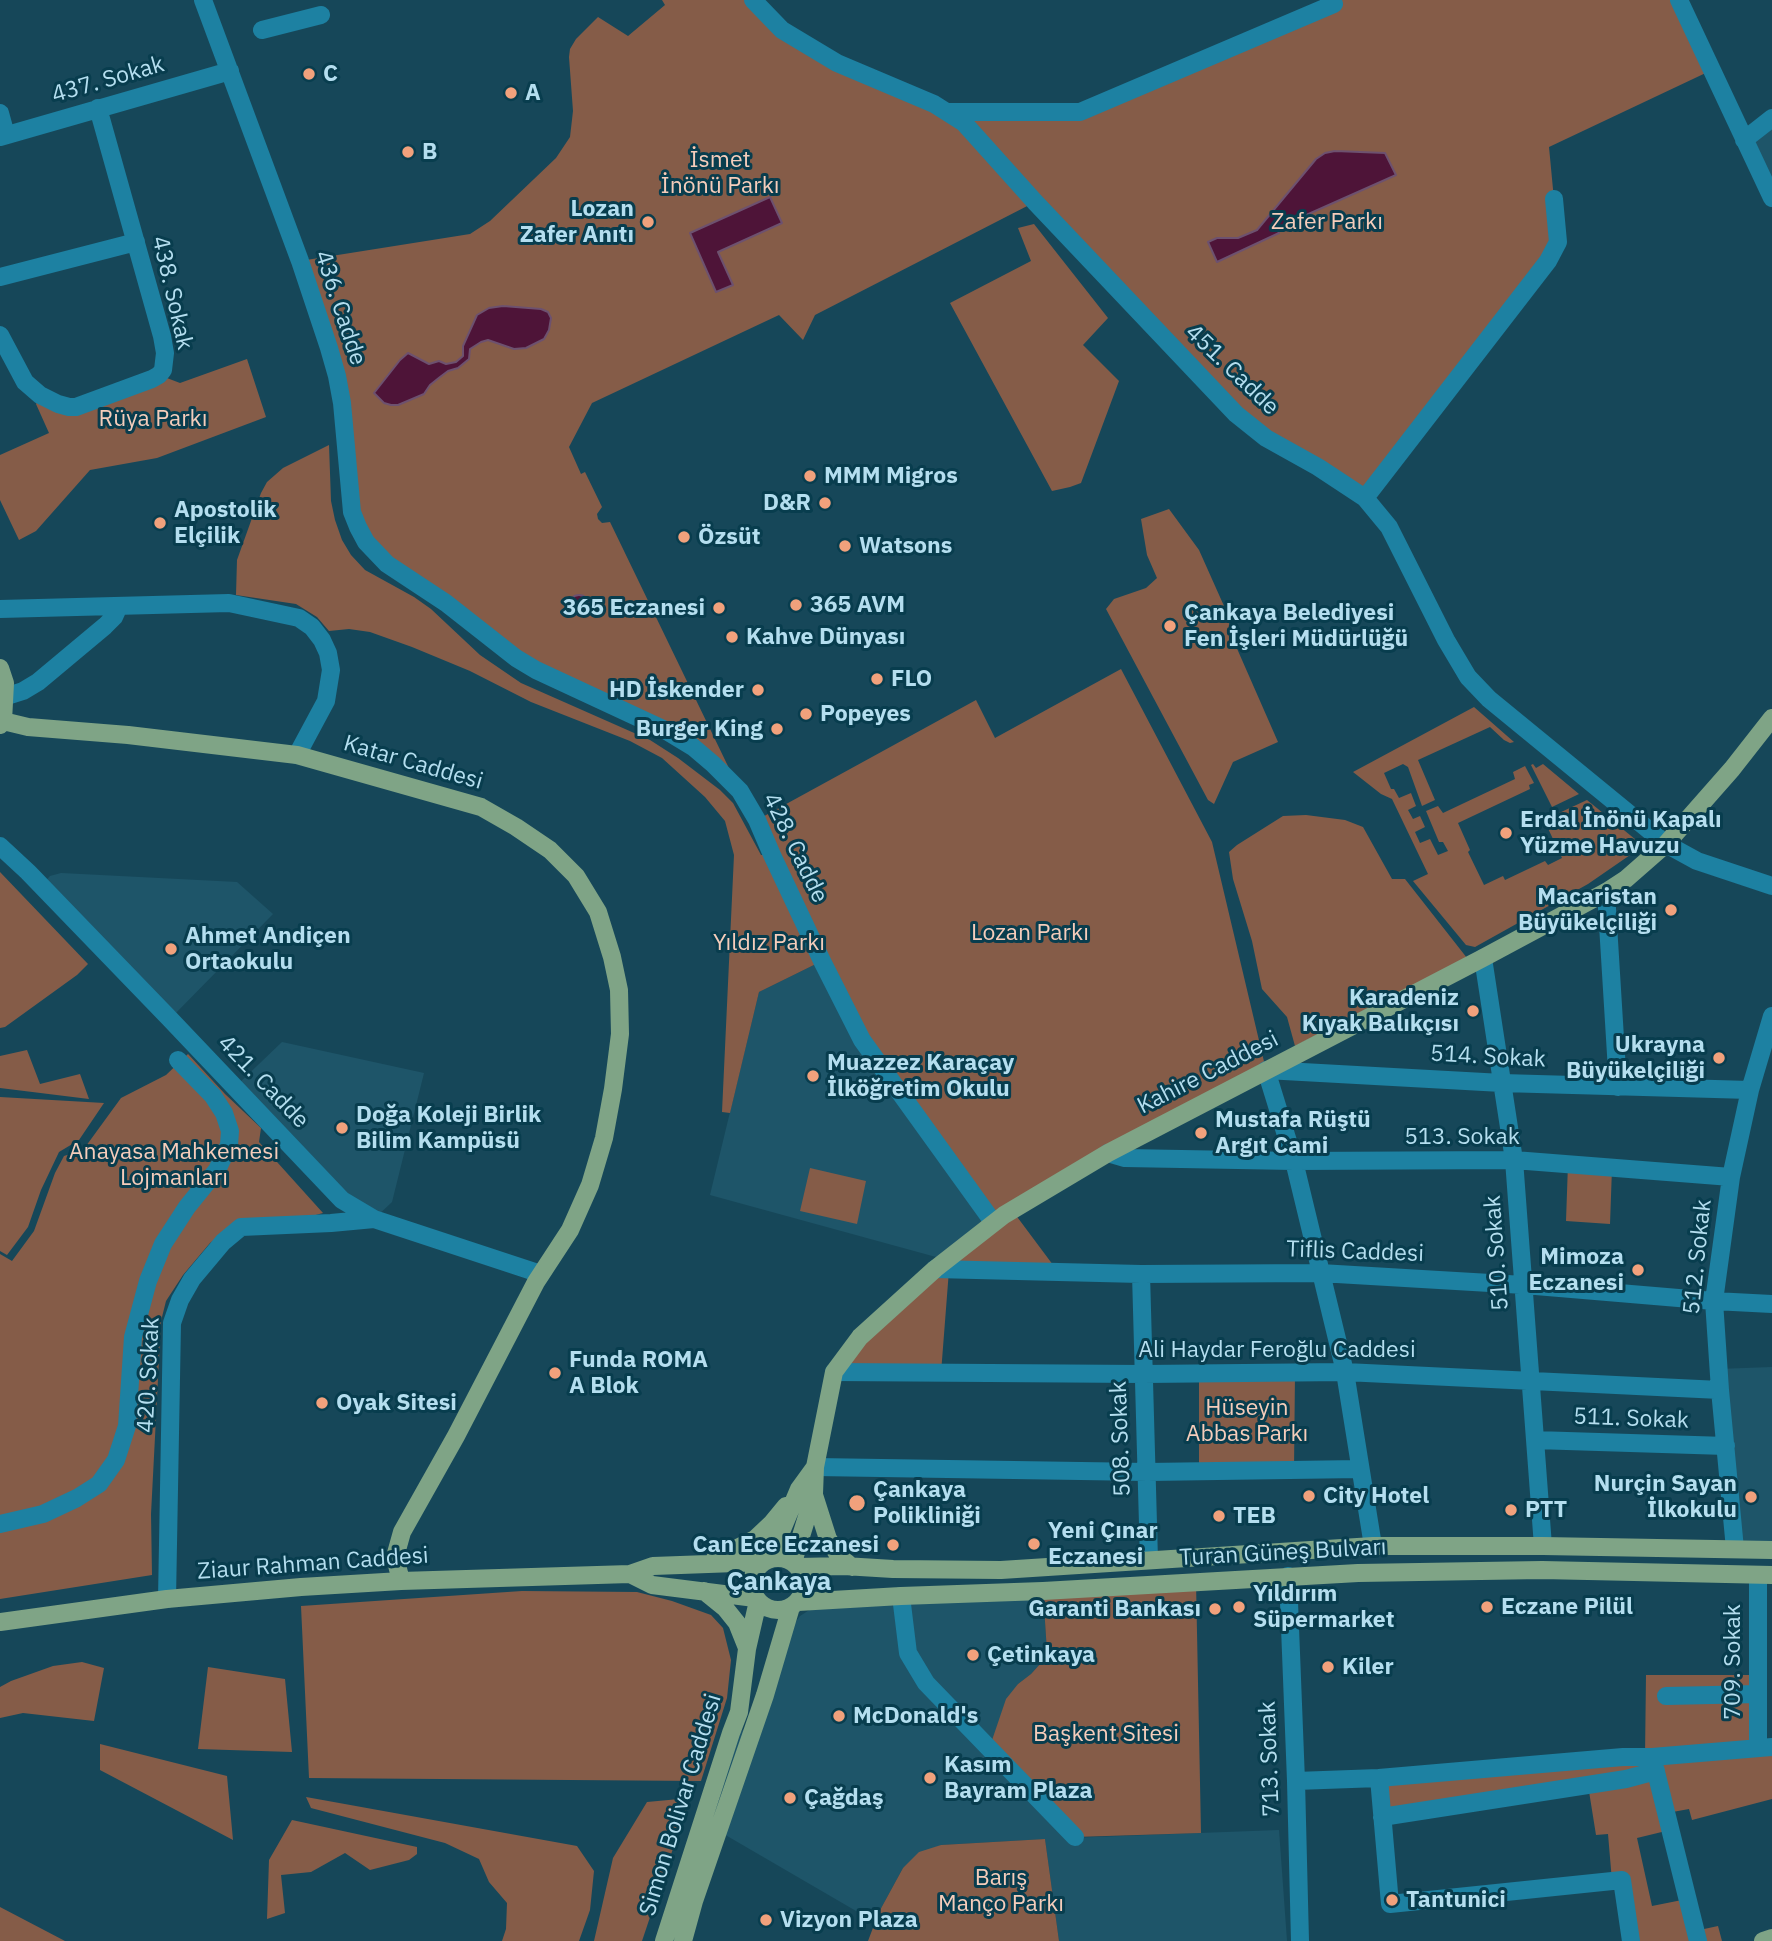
<!DOCTYPE html>
<meta charset="utf-8">
<style>
body{margin:0}
canvas{display:block;background:#164759}
</style>
<canvas width="1772" height="1941"></canvas>
<script>
const context = document.querySelector('canvas').getContext('2d');
context.lineJoin = 'round';
function fill(path, color) { context.fillStyle = color; context.fill(path, 'evenodd'); }
const poly = rows => new Path2D(rows.map(r => 'M' + r).join(''));
function trace(path, color, width, dash) { context.strokeStyle = color; context.lineWidth = width; context.lineCap = dash ? 'butt' : 'round'; context.setLineDash(dash || []); context.stroke(path); }
function label(font, color, halo, rows, align = 'center') {
  context.font = font + ' "IBM Plex Sans",sans-serif'; context.lineWidth = 6; context.setLineDash([]); context.textBaseline = 'middle'; context.strokeStyle = halo; context.fillStyle = color; for (const [text, x, y, turn = 0] of rows) {
    context.save(); context.translate(x, y); context.rotate((+turn || 0) * Math.PI / 180); context.textAlign = isNaN(turn) ? turn : align; if (halo) context.strokeText(text, 0, 0); context.fillText(text, 0, 0); context.restore();
  }
}
fill(poly([
 [1772,118,1772,198,1744,140],
 [61,873,237,882,273,914,170,1019,41,886,50,876],
 [822,961,993,1222,947,1260,710,1195,759,992],
 [282,1042,424,1073,392,1202,374,1219,235,1087],
 [1772,1367,1772,1550,1735,1549,1718,1369],
 [1043,1591,1047,1652,1041,1663,1031,1674,1018,1684,997,1729,989,1749,1069,1838,1279,1830,1287,1941,1059,1941,1045,1839,941,1845,903,1868,879,1912,875,1922,710,1826,740,1733,757,1715,780,1643,800,1616,811,1609]
]), '#1e5569');
fill(poly([
 [662,0,753,0,782,30,934,104,1080,112,1341,0,1679,0,1712,70,1549,147,1558,242,1365,498,1266,438,1035,202,815,315,803,340,779,315,592,403,569,447,581,474,585,472,602,507,597,514,598,519,602,523,610,522,740,791,713,764,536,670,366,542,345,436,300,261,470,234,490,221,556,158,570,137,573,111,569,57,570,49,576,39,598,17,628,36,665,5],
 [1034,224,1108,318,1083,345,1119,381,1081,483,1070,487,1052,491,950,303,1031,261,1018,228],
 [247,359,266,417,157,458,90,470,36,531,19,540,0,500,0,455,49,433,36,404,40,395,58,404,159,375,180,383],
 [329,445,331,501,335,520,342,540,351,555,365,570,414,597,431,609,480,655,521,683,650,740,678,758,720,790,733,803,761,855,771,855,757,820,976,700,995,738,1121,669,1212,842,1266,1070,1012,1210,1059,1273,949,1270,941,1373,834,1372,993,1222,927,1131,822,961,759,992,730,1113,722,1112,734,855,725,821,705,797,662,758,630,741,531,702,470,671,412,647,370,632,349,629,329,631,317,617,296,604,236,595,237,560,261,493,267,482,283,468],
 [1169,509,1199,550,1224,606,1235,644,1278,742,1233,762,1214,804,1208,800,1106,609,1114,599,1146,588,1157,578,1147,555,1141,519],
 [1474,707,1514,742,1510,743,1504,740,1490,727,1418,760,1435,800,1422,806,1408,767,1403,764,1384,773,1391,789,1394,789,1399,798,1411,793,1416,806,1408,810,1413,819,1420,816,1425,827,1415,832,1420,843,1430,839,1438,855,1448,851,1443,842,1439,842,1426,811,1438,806,1443,813,1515,779,1513,772,1525,766,1534,783,1529,785,1530,789,1458,823,1470,850,1468,852,1484,885,1503,876,1505,880,1545,861,1548,865,1562,858,1544,820,1587,800,1641,844,1633,853,1588,884,1475,947,1466,945,1413,881,1428,874,1392,799,1381,794,1353,772],
 [1533,764,1536,768,1543,764,1579,794,1552,807,1531,765],
 [1306,815,1345,820,1363,827,1392,879,1405,879,1467,958,1295,1046,1287,1017,1262,989,1252,941,1233,879,1229,852,1237,845,1283,816],
 [0,872,88,964,77,975,5,1027,0,1028],
 [27,1050,40,1084,80,1074,89,1099,0,1088,0,1056],
 [188,1054,225,1094,261,1128,259,1142,323,1213,312,1216,238,1222,210,1243,183,1275,166,1301,161,1321,151,1514,152,1575,0,1599,0,1254,12,1261,34,1231,55,1173,64,1156,79,1151,86,1146,121,1098,166,1075],
 [0,1097,104,1103,79,1140,59,1152,41,1190,28,1227,7,1255,0,1251],
 [1568,1164,1612,1168,1610,1224,1566,1221],
 [810,1168,866,1181,857,1224,800,1211],
 [1295,1373,1294,1469,1199,1471,1199,1374],
 [1196,1582,1201,1833,1075,1837,989,1749,1006,1699,1018,1684,1031,1674,1041,1663,1047,1652,1043,1591],
 [522,1591,637,1592,672,1601,711,1615,723,1628,731,1660,727,1698,701,1781,309,1778,301,1606],
 [82,1662,104,1668,94,1721,23,1713,0,1718,0,1687,11,1681,53,1666],
 [208,1667,285,1679,292,1752,198,1749],
 [1646,1675,1758,1675,1758,1748,1772,1747,1772,1799,1692,1820,1689,1809,1667,1813,1670,1830,1637,1838,1652,1906,1687,1899,1695,1931,1718,1926,1722,1941,1631,1941,1612,1881,1608,1834,1596,1835,1588,1785,1382,1817,1379,1778,1645,1757],
 [100,1744,227,1776,233,1840,100,1770],
 [306,1797,577,1846,594,1871,590,1910,579,1941,502,1941,506,1929,507,1903,489,1882,479,1859,445,1843,311,1808],
 [690,1798,642,1941,594,1941,613,1858,647,1802],
 [292,1820,417,1847,417,1854,409,1860,370,1870,345,1853,311,1872,281,1875,285,1913,267,1919,269,1860],
 [1045,1839,1059,1941,868,1941,879,1912,903,1868,919,1852,941,1845],
 [0,1907,65,1941,0,1941]
]), '#855c48');
const water = poly([
 [1335,151,1385,153,1396,175,1277,228,1279,233,1217,262,1208,242,1217,238,1238,238,1257,230,1316,159,1325,153,1335,151],
 [770,197,782,223,718,252,733,285,716,292,690,233,770,197],
 [503,306,541,309,548,312,551,318,549,330,544,339,526,348,514,349,488,340,481,342,470,349,469,359,458,368,448,371,440,377,430,385,424,394,398,405,391,405,384,403,374,393,400,360,408,353,429,364,439,361,446,364,456,362,463,356,463,346,477,315,489,308,503,306],
 '569 605a10 10 0 1 1 20 0a10 10 0 1 1-20 0Z'
]);
fill(water, '#4e1438');
trace(water, '#6d516f', 2);
trace(poly([
 [203,0,300,261,329,348,337,376,342,403,352,512,358,527,366,542,387,564,446,603,516,658,536,670,665,730,693,747,713,764,740,791,757,820,772,855,822,961,862,1040,993,1222],
 [753,0,782,30,837,63,934,104,964,123,1035,202,1236,414,1266,438,1318,467,1365,498,1389,527,1446,640,1468,677,1489,699,1666,844,1697,861,1772,886],
 [1679,0,1772,198],
 [262,30,321,15],
 [947,112,1080,112,1334,4],
 [0,113,6,135],
 [0,137,230,71],
 [1744,140,1772,118],
 [0,277,136,242],
 [0,335,25,382,40,395,58,404,69,407,76,407,152,379,159,375,163,370,165,353,162,336,98,108],
 [1365,498,1548,261,1558,242,1554,199],
 [0,609,229,603,299,618,312,627,322,640,328,653,331,670,326,701,297,755],
 [4,697,23,691,38,682,105,626,114,617,119,606],
 [0,846,28,872,170,1019,342,1200,374,1219,541,1274],
 [1606,892,1618,1087],
 [1483,958,1514,1160,1543,1546],
 [1108,1153,1125,1158,1294,1161,1514,1160,1731,1177],
 [935,1269,1141,1274,1320,1273,1524,1285,1714,1301,1772,1304],
 [1141,1274,1149,1560],
 [834,1372,1144,1374,1345,1372,1720,1390],
 [1535,1440,1726,1446],
 [815,1467,1147,1472,1360,1469],
 [0,1524,43,1514,77,1498,99,1484,116,1460,127,1426,133,1337,148,1281,163,1244,187,1207,217,1170,229,1145,230,1131,224,1113,213,1096,178,1060],
 [1373,1546,1345,1372,1294,1161,1266,1070,1502,1083,1750,1090],
 [1735,1549,1720,1390,1714,1301,1731,1177,1750,1090,1772,1016],
 [1758,1575,1758,1748],
 [1288,1576,1296,1781,1300,1941],
 [901,1596,908,1653,926,1683,1075,1837],
 [167,1599,172,1323,180,1300,192,1279,223,1242,241,1227,331,1223,374,1219],
 [1666,1696,1758,1694],
 [1653,1760,1698,1941],
 [1379,1778,1390,1904,1622,1880,1631,1941],
 [1296,1781,1379,1778,1623,1757,1652,1757,1772,1747],
 [1382,1817,1626,1779,1656,1771]
]), '#1d81a2', 18);
trace(poly([
 [0,668,5,683,3,721,0,725],
 [3,721,28,727,128,735,297,755,481,807,516,827,550,850,576,876,598,912,612,957,619,990,620,1034,613,1089,604,1138,590,1185,570,1230,536,1282,456,1436,402,1532,395,1557,401,1581],
 [814,1495,828,1539,839,1556,852,1567],
 '752 1584a26 26 0 1 1 52 0a26 26 0 1 1-52 0Z',
 [770,1558,799,1489,815,1467,834,1372,860,1337,935,1269,1004,1215,1108,1153,1483,958,1606,892,1626,879,1666,844,1732,769,1772,718],
 [714,1560,755,1539,772,1523,786,1506],
 [793,1562,814,1494,815,1467],
 [799,1567,844,1566,893,1569,1001,1570,1373,1546,1543,1546,1772,1550],
 [630,1574,652,1585,755,1598],
 [704,1591,725,1608,737,1623,747,1648],
 [798,1602,901,1596,1043,1591,1358,1573,1542,1570,1772,1575],
 [0,1622,167,1599,301,1587,401,1581,630,1574,653,1566,763,1562],
 [664,1941,731,1733,739,1712,747,1649,758,1601],
 [683,1941,694,1901,765,1695,791,1607],
 [1763,1941,1772,1938]
]), '#7fa486', 18);
for (const [x, y, r, color] of [
 [309,74,7,"#f1a17c"],
 [511,93,7,"#f1a17c"],
 [408,152,7,"#f1a17c"],
 [648,222,7,"#f1a17c"],
 [810,476,7,"#f1a17c"],
 [825,503,7,"#f1a17c"],
 [160,523,7,"#f1a17c"],
 [684,537,7,"#f1a17c"],
 [845,546,7,"#f1a17c"],
 [796,605,7,"#f1a17c"],
 [719,608,7,"#f1a17c"],
 [1170,626,7,"#f1a17c"],
 [732,637,7,"#f1a17c"],
 [877,679,7,"#f1a17c"],
 [758,690,7,"#f1a17c"],
 [806,714,7,"#f1a17c"],
 [777,729,7,"#f1a17c"],
 [1506,833,7,"#f1a17c"],
 [1671,910,7,"#f1a17c"],
 [171,949,7,"#f1a17c"],
 [1473,1011,7,"#f1a17c"],
 [1719,1058,7,"#f1a17c"],
 [813,1076,7,"#f1a17c"],
 [342,1128,7,"#f1a17c"],
 [1201,1133,7,"#f1a17c"],
 [1638,1270,7,"#f1a17c"],
 [555,1373,7,"#f1a17c"],
 [322,1403,7,"#f1a17c"],
 [1309,1496,7,"#f1a17c"],
 [1751,1497,7,"#f1a17c"],
 [857,1503,9,"#f1a17c"],
 [1511,1510,7,"#f1a17c"],
 [1219,1516,7,"#f1a17c"],
 [1034,1544,7,"#f1a17c"],
 [893,1545,7,"#f1a17c"],
 [1239,1607,7,"#f1a17c"],
 [1487,1607,7,"#f1a17c"],
 [1215,1609,7,"#f1a17c"],
 [973,1655,7,"#f1a17c"],
 [1328,1667,7,"#f1a17c"],
 [839,1716,7,"#f1a17c"],
 [930,1778,7,"#f1a17c"],
 [790,1798,7,"#f1a17c"],
 [1392,1900,7,"#f1a17c"],
 [766,1920,7,"#f1a17c"]
]) { const dot = new Path2D(); dot.arc(x, y, r, 0, 2 * Math.PI); context.fillStyle = color; context.fill(dot); trace(dot, '#083d4e', 2.5); }
label('bold 23px', '#b4deef', '#083d4e', [
 ["C",323,74],
 ["A",525,93],
 ["B",422,152],
 ["Lozan",634,209,"right"],
 ["Zafer Anıtı",634,235,"right"],
 ["MMM Migros",824,476],
 ["D&R",811,503,"right"],
 ["Apostolik",174,510],
 ["Elçilik",174,536],
 ["Özsüt",698,537],
 ["Watsons",859,546],
 ["365 AVM",810,605],
 ["365 Eczanesi",705,608,"right"],
 ["Çankaya Belediyesi",1184,613],
 ["Fen İşleri Müdürlüğü",1184,639],
 ["Kahve Dünyası",746,637],
 ["FLO",891,679],
 ["HD İskender",744,690,"right"],
 ["Popeyes",820,714],
 ["Burger King",763,729,"right"],
 ["Erdal İnönü Kapalı",1520,820],
 ["Yüzme Havuzu",1520,846],
 ["Macaristan",1657,897,"right"],
 ["Büyükelçiliği",1657,923,"right"],
 ["Ahmet Andiçen",185,936],
 ["Ortaokulu",185,962],
 ["Karadeniz",1459,998,"right"],
 ["Kıyak Balıkçısı",1459,1024,"right"],
 ["Ukrayna",1705,1045,"right"],
 ["Büyükelçiliği",1705,1071,"right"],
 ["Muazzez Karaçay",827,1063],
 ["İlköğretim Okulu",827,1089],
 ["Doğa Koleji Birlik",356,1115],
 ["Bilim Kampüsü",356,1141],
 ["Mustafa Rüştü",1215,1120],
 ["Argıt Cami",1215,1146],
 ["Mimoza",1624,1257,"right"],
 ["Eczanesi",1624,1283,"right"],
 ["Funda ROMA",569,1360],
 ["A Blok",569,1386],
 ["Oyak Sitesi",336,1403],
 ["Nurçin Sayan",1737,1484,"right"],
 ["İlkokulu",1737,1510,"right"],
 ["Çankaya",873,1490],
 ["Polikliniği",873,1516],
 ["City Hotel",1323,1496],
 ["PTT",1525,1510],
 ["TEB",1233,1516],
 ["Yeni Çınar",1048,1531],
 ["Eczanesi",1048,1557],
 ["Can Ece Eczanesi",879,1545,"right"],
 ["Yıldırım",1253,1594],
 ["Süpermarket",1253,1620],
 ["Eczane Pilül",1501,1607],
 ["Garanti Bankası",1201,1609,"right"],
 ["Çetinkaya",987,1655],
 ["Kiler",1342,1667],
 ["McDonald's",853,1716],
 ["Kasım",944,1765],
 ["Bayram Plaza",944,1791],
 ["Çağdaş",804,1798],
 ["Tantunici",1406,1900],
 ["Vizyon Plaza",780,1920]
], 'left');
label('23px', '#b4deef', '#083d4e', [
 ["437. Sokak",108,80,-16],
 ["438. Sokak",172,293,77],
 ["436. Cadde",340,308,72],
 ["451. Cadde",1232,370,44],
 ["Katar Caddesi",413,763,16],
 ["428. Cadde",795,848,64],
 ["514. Sokak",1488,1057,3],
 ["Kahire Caddesi",1208,1073,-27],
 ["421. Cadde",263,1082,46],
 ["513. Sokak",1462,1137],
 ["Tiflis Caddesi",1355,1252,2],
 ["510. Sokak",1497,1253,-94],
 ["512. Sokak",1698,1257,-84],
 ["Ali Haydar Feroğlu Caddesi",1277,1350],
 ["420. Sokak",149,1375,-87],
 ["511. Sokak",1631,1419,2],
 ["508. Sokak",1121,1439,-92],
 ["Turan Güneş Bulvarı",1283,1553,-3],
 ["Ziaur Rahman Caddesi",313,1564,-4],
 ["709. Sokak",1733,1662,-90],
 ["713. Sokak",1270,1759,-92],
 ["Simon Bolivar Caddesi",681,1805,-73]
]);
label('23px', '#f5cdbb', '#083d4e', [
 ["İsmet",720,160],
 ["İnönü Parkı",720,186],
 ["Zafer Parkı",1327,222],
 ["Rüya Parkı",153,419],
 ["Lozan Parkı",1030,933],
 ["Yıldız Parkı",769,943],
 ["Anayasa Mahkemesi",174,1152],
 ["Lojmanları",174,1178],
 ["Hüseyin",1247,1408],
 ["Abbas Parkı",1247,1434],
 ["Başkent Sitesi",1106,1734],
 ["Barış",1001,1878],
 ["Manço Parkı",1001,1904]
]);
label('bold 26px', '#b4deef', '#083d4e', [
 ["Çankaya",779,1582]
]);
</script>
